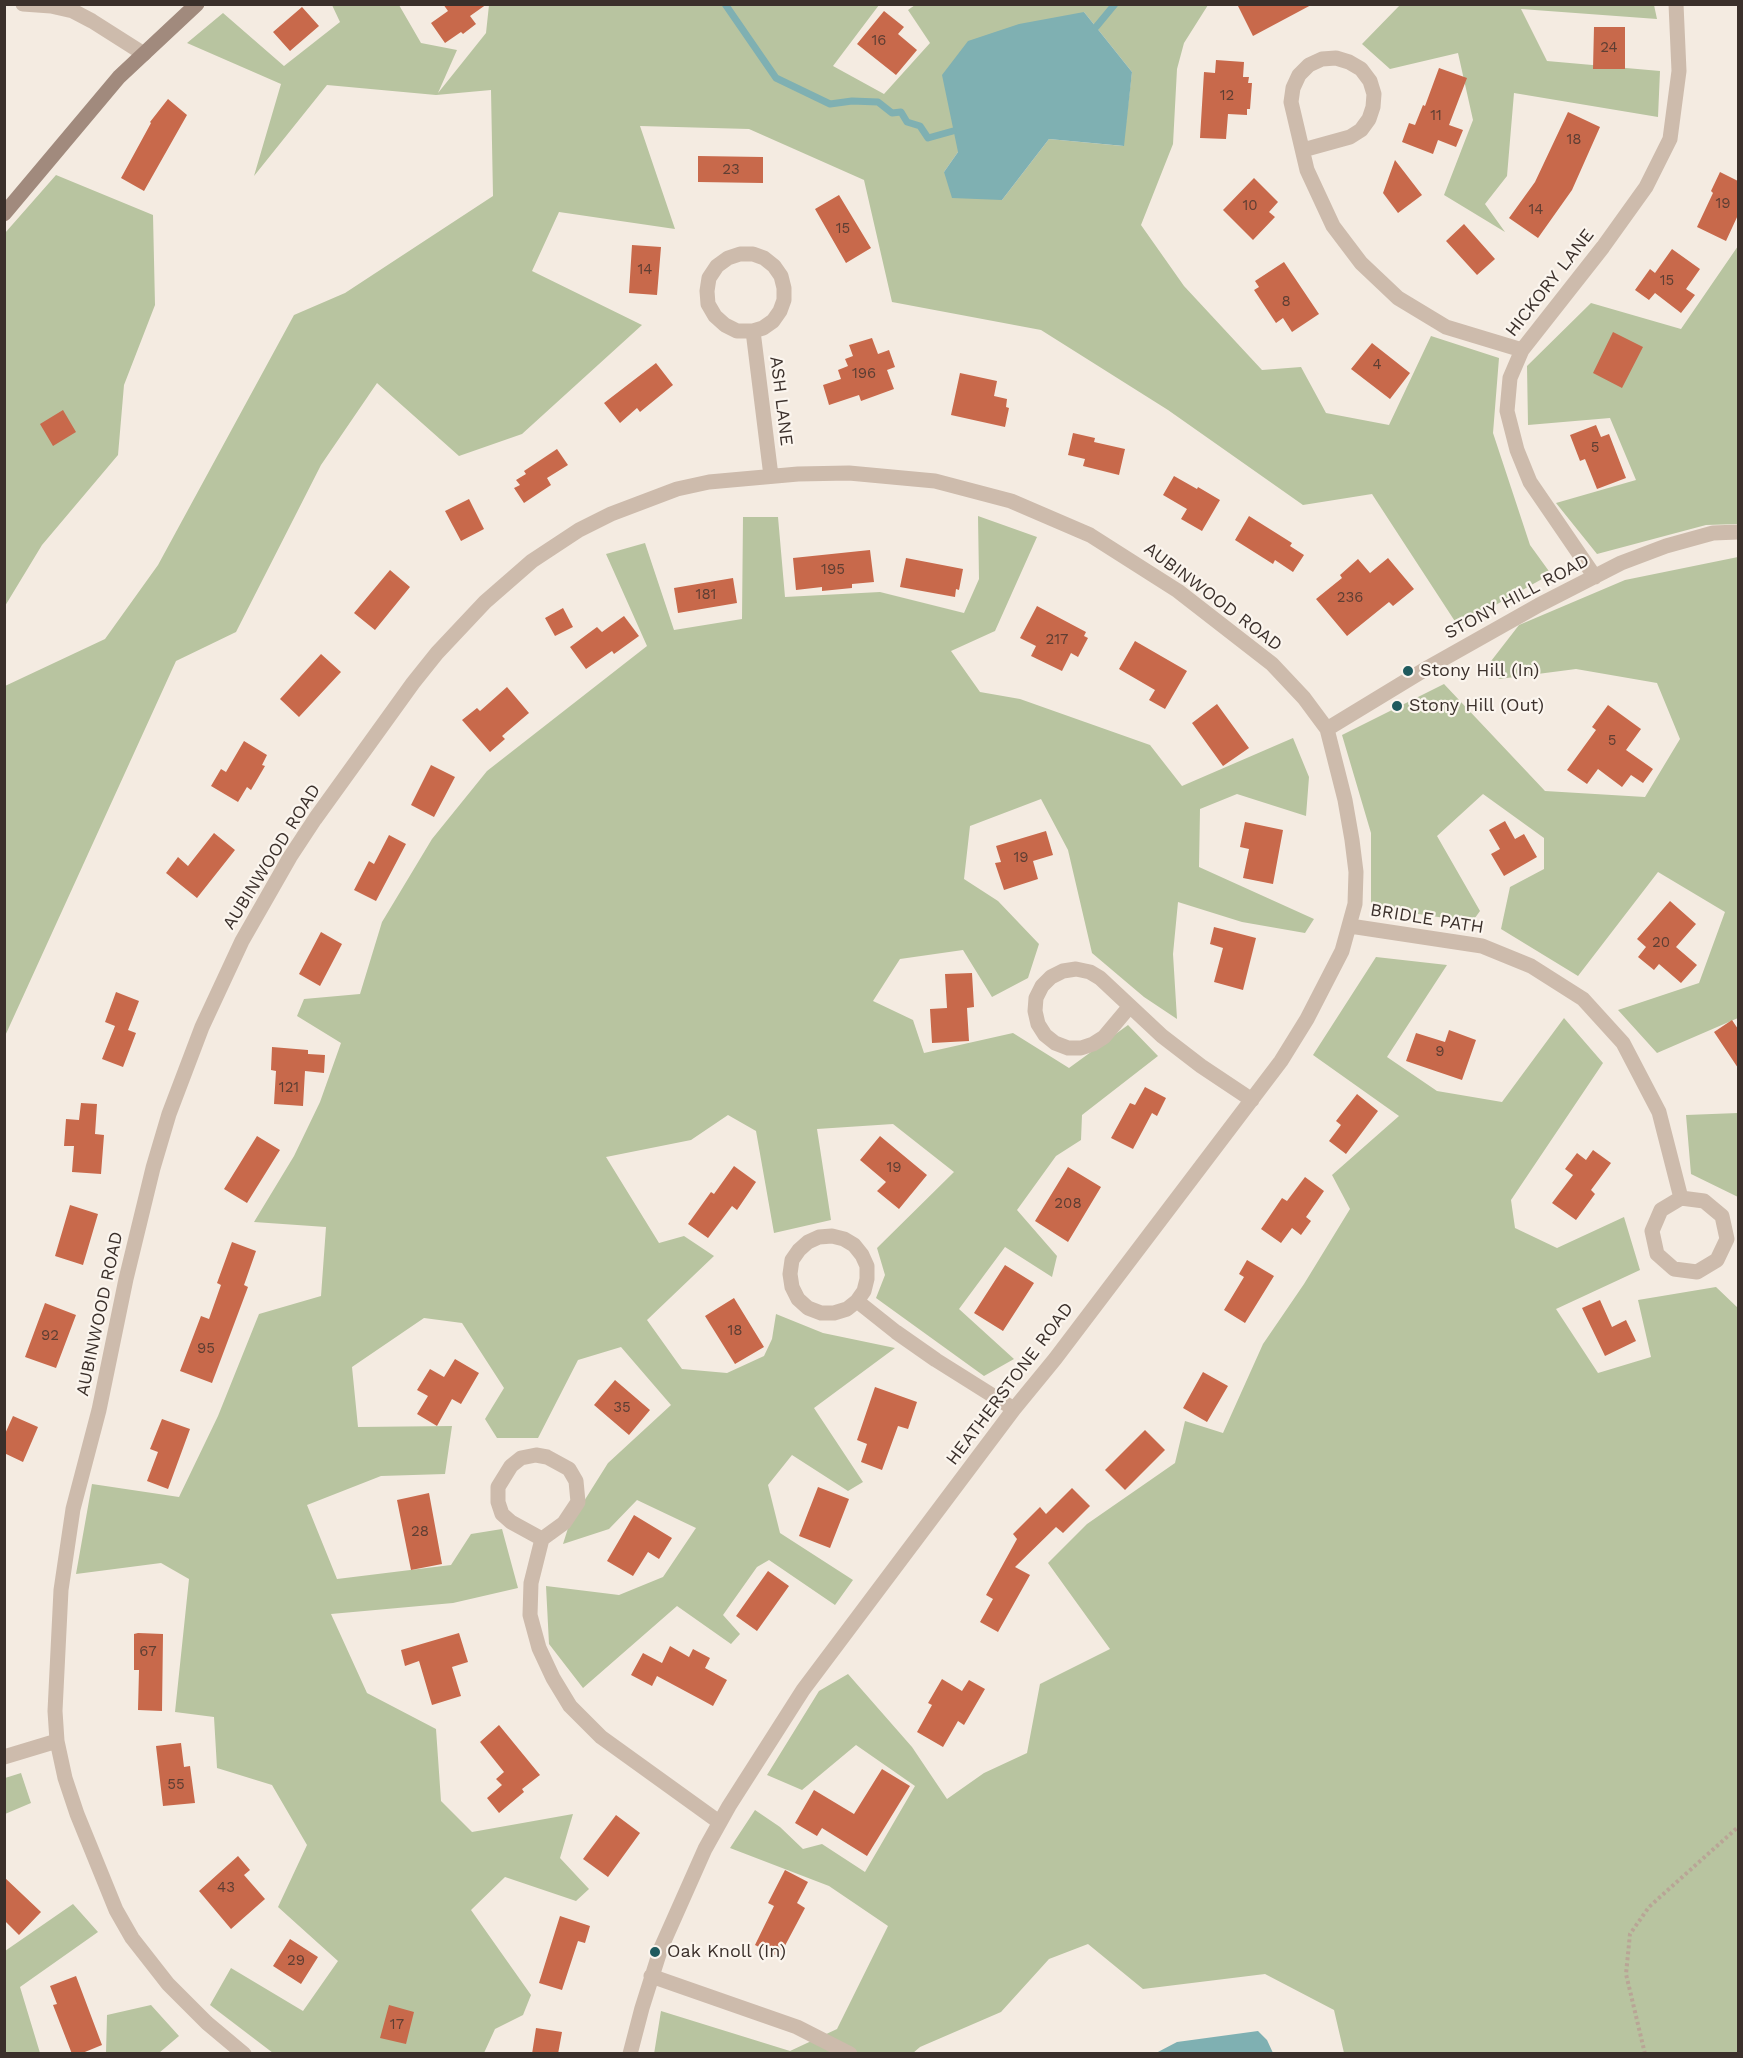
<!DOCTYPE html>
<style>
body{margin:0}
#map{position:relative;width:1743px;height:2058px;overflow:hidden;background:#f4ebe1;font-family:"Work Sans",sans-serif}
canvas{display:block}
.frame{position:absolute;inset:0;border:6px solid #3b302b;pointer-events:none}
</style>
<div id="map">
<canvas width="1743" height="2058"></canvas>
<div class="frame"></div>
</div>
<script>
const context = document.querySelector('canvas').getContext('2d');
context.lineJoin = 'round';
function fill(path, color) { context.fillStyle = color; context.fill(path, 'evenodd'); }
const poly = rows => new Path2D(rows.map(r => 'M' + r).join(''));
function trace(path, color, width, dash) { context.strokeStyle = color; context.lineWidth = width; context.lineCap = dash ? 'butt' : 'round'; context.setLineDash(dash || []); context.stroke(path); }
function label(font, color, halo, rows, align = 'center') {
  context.font = font + ' "Work Sans",sans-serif'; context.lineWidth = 4.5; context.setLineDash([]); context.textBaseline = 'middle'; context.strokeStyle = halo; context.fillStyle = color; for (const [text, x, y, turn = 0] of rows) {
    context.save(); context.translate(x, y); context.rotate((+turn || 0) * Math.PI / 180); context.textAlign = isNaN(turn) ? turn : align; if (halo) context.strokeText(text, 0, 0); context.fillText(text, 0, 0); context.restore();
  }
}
fill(poly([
 [332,5,399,5,421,43,457,50,438,93,486,33,489,5,879,5,833,66,884,94,930,43,908,10,915,5,1208,5,1184,43,1177,69,1173,144,1141,225,1184,286,1262,370,1301,367,1326,413,1389,425,1431,336,1499,358,1493,433,1530,545,1551,574,1458,626,1372,494,1303,505,1168,410,1041,330,892,302,864,180,749,129,640,126,675,229,559,212,532,271,642,325,522,434,459,456,377,383,321,465,236,632,176,661,5,1036,5,686,105,639,158,565,294,315,345,293,493,196,491,90,436,95,327,85,254,176,281,84,187,43,223,13,284,66,340,22],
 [1084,12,1132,72,1123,146,1049,139,1002,200,944,172,958,152],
 [1400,5,1654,5,1657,19,1521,9,1547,61,1660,71,1658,117,1514,93,1507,176,1485,204,1505,232,1444,195,1473,120,1458,53,1390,69,1362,44],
 [56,175,153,215,155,305,124,385,118,455,42,545,5,606,5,233],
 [1738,246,1738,524,1706,525,1597,554,1556,503,1636,480,1610,418,1528,425,1527,366,1591,303,1681,329],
 [978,516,1037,537,995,631,951,651,980,692,1020,699,1150,745,1182,786,1293,738,1309,777,1306,816,1237,794,1200,809,1199,867,1314,919,1305,933,1242,922,1178,902,1173,954,1177,1019,1144,997,1092,953,1068,850,1041,799,970,826,964,879,998,901,1039,944,1028,978,992,997,963,950,900,959,873,1001,913,1020,924,1053,1013,1033,1069,1068,1128,1025,1158,1056,1082,1115,1081,1140,1056,1156,1017,1210,1057,1256,1052,1277,1005,1247,959,1309,1014,1359,984,1376,876,1298,885,1275,877,1248,954,1172,893,1124,817,1129,831,1220,774,1233,756,1131,728,1115,691,1140,606,1157,659,1243,684,1236,714,1256,647,1320,682,1369,727,1373,764,1356,772,1339,776,1314,823,1333,895,1348,814,1408,863,1482,848,1491,792,1455,768,1485,780,1533,853,1580,835,1605,769,1560,757,1567,723,1615,740,1634,731,1644,677,1606,583,1688,549,1644,546,1586,619,1595,663,1577,696,1528,637,1500,609,1529,563,1544,569,1525,608,1463,671,1405,621,1347,578,1360,538,1438,497,1438,485,1419,504,1388,462,1323,424,1318,352,1367,358,1427,452,1426,445,1474,381,1476,307,1505,337,1579,451,1565,471,1534,502,1529,518,1588,453,1603,331,1614,367,1693,436,1729,441,1801,472,1832,573,1814,560,1858,589,1889,576,1901,505,1877,471,1910,531,1995,523,2015,495,2029,484,2053,273,2053,210,2005,231,1968,303,2011,338,1961,278,1907,307,1845,272,1785,217,1768,214,1717,175,1712,189,1579,161,1563,76,1574,92,1484,179,1497,218,1416,259,1314,321,1296,326,1227,254,1222,294,1156,320,1102,341,1043,297,1016,304,999,360,994,382,922,432,839,487,771,647,646,606,554,645,543,674,630,742,619,743,517,778,517,785,597,880,592,964,613,979,579],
 [1738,557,1738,1018,1657,1053,1618,1010,1699,983,1725,912,1658,872,1578,976,1501,929,1510,887,1544,869,1544,838,1483,794,1437,836,1480,911,1472,922,1371,907,1371,833,1342,735,1444,684,1545,791,1645,797,1680,739,1657,683,1576,669,1499,679,1488,665,1519,625,1625,580],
 [1376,957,1447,965,1387,1057,1437,1091,1502,1102,1564,1018,1603,1063,1511,1200,1515,1228,1557,1248,1624,1217,1640,1270,1556,1309,1598,1373,1651,1357,1638,1300,1716,1287,1738,1308,1738,2053,1344,2053,1334,2010,1265,1974,1143,1989,1088,1944,1049,1959,1001,2012,920,2047,913,2053,654,2054,661,2011,790,2051,837,2029,888,1926,829,1886,730,1848,755,1810,780,1827,803,1849,822,1844,865,1872,915,1786,856,1745,802,1790,767,1775,819,1691,848,1674,912,1747,947,1799,984,1773,1027,1753,1040,1684,1110,1649,1048,1563,1087,1524,1175,1463,1185,1421,1223,1433,1263,1344,1304,1284,1350,1209,1332,1175,1399,1116,1313,1055],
 [1738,1113,1738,1197,1691,1174,1686,1115],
 [21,1773,31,1803,5,1814,5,1778],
 [73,1904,98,1932,20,1987,40,2053,5,2053,5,1951],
 [151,2005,179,2036,159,2053,106,2053,107,2015]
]), '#b8c4a0');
fill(poly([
 [1084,12,1132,72,1124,146,1049,139,1002,200,952,198,944,172,958,152,942,75,968,41,1019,24],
 [1258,2031,1267,2040,1273,2053,1156,2053,1177,2042]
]), '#7fb0b2');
trace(poly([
 [725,4,776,78,830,104,852,101,878,102,892,113,901,112,907,122,920,126,928,138,953,131],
 [1096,27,1115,4]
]), '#7fb0b2', 7);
fill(poly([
 [443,4,487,4,470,16,476,24,463,34,461,32,445,43,431,23,448,11],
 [1237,4,1313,4,1253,36],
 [302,7,319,26,290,51,273,32],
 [884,11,904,27,898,34,917,50,896,75,857,44],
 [1594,27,1625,27,1625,69,1593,69],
 [1216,60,1244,62,1243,77,1249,77,1248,83,1252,83,1250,109,1247,109,1247,115,1228,114,1226,139,1200,138,1204,72,1215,73],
 [1439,68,1467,78,1449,125,1463,130,1456,147,1438,140,1433,154,1402,142,1409,123,1415,125,1423,105,1425,106],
 [168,99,187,115,144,191,121,178,151,123,150,122],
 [1568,112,1600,127,1572,190,1538,238,1509,218,1535,182],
 [698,156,763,157,763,183,698,182],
 [1395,160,1422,195,1398,213,1383,193],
 [1720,172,1738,181,1738,215,1726,241,1697,227,1713,193,1711,191],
 [1254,178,1278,202,1269,212,1275,217,1253,240,1223,210],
 [839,195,871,248,846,263,815,209],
 [1464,224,1495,259,1477,275,1446,241],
 [632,245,661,247,657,295,629,293],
 [1672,249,1700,269,1686,289,1695,295,1681,313,1655,293,1649,300,1635,290,1650,269,1655,273],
 [1284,262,1319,314,1292,332,1283,318,1276,323,1254,290,1259,287,1255,281],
 [1613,332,1643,347,1622,388,1593,373],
 [872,338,878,354,889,350,895,367,887,370,894,389,861,401,859,395,829,405,823,385,841,379,838,370,848,366,845,359,853,356,849,345],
 [1372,343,1410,373,1390,399,1351,369],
 [656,363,673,385,640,412,637,408,620,423,604,403],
 [960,373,997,381,994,396,1007,399,1006,407,1009,408,1005,427,951,415],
 [63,410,76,432,53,446,40,424],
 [1596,425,1601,437,1609,434,1626,478,1597,489,1585,459,1580,461,1570,435],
 [1073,433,1095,438,1094,442,1125,449,1119,475,1083,466,1085,459,1068,455],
 [557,449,568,465,547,478,551,485,524,503,514,488,520,485,516,480,526,474,524,471],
 [1174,476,1197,489,1198,487,1220,500,1202,531,1181,519,1187,509,1163,495],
 [469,499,484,529,461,541,445,511],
 [1249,516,1292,543,1290,546,1304,555,1293,572,1275,560,1273,564,1235,540],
 [870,550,874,582,852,584,852,588,822,591,822,587,796,590,793,558],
 [906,558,963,569,959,590,956,589,955,597,900,587],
 [1388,558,1414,589,1393,606,1389,602,1347,636,1316,599,1342,578,1340,575,1358,559,1370,573],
 [390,570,410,587,375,630,354,613],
 [733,578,737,603,678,613,674,588],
 [1037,606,1086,632,1084,636,1088,638,1078,657,1071,653,1062,671,1031,656,1036,646,1020,638],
 [563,608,573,627,555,636,545,618],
 [624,616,639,636,614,654,612,651,586,669,570,647,597,627,602,632],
 [1135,641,1187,671,1165,709,1149,700,1155,690,1119,669],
 [321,654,341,672,299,717,280,699],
 [507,687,529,713,502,736,505,739,490,752,462,720,477,708,480,711],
 [1217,704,1249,748,1223,766,1192,723],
 [1608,705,1641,729,1626,750,1653,769,1643,783,1631,775,1622,787,1598,769,1587,784,1567,770,1596,730,1592,727],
 [244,741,267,755,262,765,265,766,251,790,247,787,238,802,211,786,221,769,226,772],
 [431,765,455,777,434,817,411,805],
 [1505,821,1515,839,1524,834,1537,857,1504,876,1491,854,1500,849,1489,830],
 [1245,822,1283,830,1273,884,1243,878,1249,849,1240,847],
 [1046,831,1053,855,1033,861,1038,879,1004,890,995,863,1001,862,996,846],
 [214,833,235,850,197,898,166,873,178,857,188,866],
 [389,835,406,844,376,901,354,890,369,861,374,864],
 [1670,901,1696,924,1676,947,1697,965,1681,983,1659,964,1654,970,1638,957,1646,947,1637,939],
 [1214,927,1256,938,1243,990,1214,982,1223,948,1210,944],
 [321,932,342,944,320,986,299,974],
 [972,973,974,1007,967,1008,969,1041,932,1043,930,1009,947,1008,945,974],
 [116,992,139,1001,128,1030,136,1033,123,1067,102,1059,115,1026,105,1022],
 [1732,1020,1738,1029,1738,1068,1714,1032],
 [1449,1030,1476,1040,1462,1080,1406,1061,1416,1033,1445,1042],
 [272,1047,308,1050,308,1054,325,1055,324,1073,305,1071,303,1106,274,1104,276,1071,271,1070],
 [1145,1087,1166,1098,1157,1116,1152,1113,1133,1149,1111,1138,1130,1103,1135,1105],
 [1357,1094,1378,1111,1346,1154,1329,1141,1341,1125,1336,1121],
 [81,1103,97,1104,95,1134,104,1135,101,1174,72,1172,74,1146,64,1146,66,1119,79,1120],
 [257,1136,280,1150,247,1203,224,1189],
 [880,1136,927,1175,899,1209,877,1191,886,1182,860,1160],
 [1593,1150,1611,1163,1591,1190,1595,1194,1576,1220,1552,1203,1573,1175,1565,1169,1577,1153,1586,1160],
 [734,1166,756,1182,737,1210,732,1206,708,1238,688,1224,711,1192,714,1194],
 [1068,1167,1101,1187,1068,1242,1035,1221],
 [1305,1177,1324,1191,1306,1217,1311,1221,1301,1235,1292,1228,1281,1243,1261,1229,1282,1198,1287,1201],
 [70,1205,98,1214,83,1265,55,1256],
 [232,1242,256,1251,244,1285,248,1287,212,1383,180,1371,201,1316,209,1319,221,1285,217,1283],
 [1247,1260,1274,1276,1245,1323,1224,1310,1244,1277,1239,1274],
 [1005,1265,1034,1283,1003,1331,974,1313],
 [734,1298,764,1347,735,1364,705,1316],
 [1600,1300,1612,1327,1626,1320,1636,1341,1605,1356,1582,1308],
 [45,1303,76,1315,56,1368,25,1357],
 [455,1359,479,1373,461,1404,452,1399,437,1426,417,1414,428,1396,417,1390,430,1369,444,1377],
 [1203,1372,1228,1386,1207,1422,1183,1408],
 [615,1380,650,1410,629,1435,594,1405],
 [875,1387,917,1402,908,1429,898,1426,882,1470,861,1462,867,1444,857,1440],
 [13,1416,38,1427,23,1462,4,1453,4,1436],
 [162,1419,190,1429,168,1489,147,1481,158,1452,150,1449],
 [1145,1430,1165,1450,1125,1490,1105,1470],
 [818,1487,849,1499,830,1548,799,1536],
 [1072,1488,1090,1506,1063,1533,1056,1527,1015,1567,1030,1575,998,1632,980,1622,993,1599,986,1595,1017,1539,1013,1534,1040,1507,1046,1514],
 [429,1493,442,1564,411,1570,397,1500],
 [634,1515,672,1538,659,1559,648,1552,633,1576,607,1561],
 [768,1571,789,1586,757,1631,736,1616],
 [138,1633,163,1634,162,1711,138,1710,139,1670,134,1670,134,1634],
 [459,1633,468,1662,452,1667,461,1696,432,1705,419,1661,405,1666,401,1650],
 [670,1646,689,1657,693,1649,710,1658,705,1668,727,1680,713,1706,657,1676,652,1686,631,1675,643,1653,662,1663],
 [942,1679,962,1691,969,1680,985,1689,964,1725,958,1721,943,1747,917,1732,932,1705,928,1703],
 [499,1725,540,1775,522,1789,524,1792,499,1813,487,1798,502,1785,496,1779,504,1772,480,1742],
 [181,1743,184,1767,190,1766,195,1803,163,1806,156,1746],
 [882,1769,910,1786,867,1856,822,1828,817,1836,795,1823,814,1790,854,1814],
 [616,1815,640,1833,608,1877,583,1859],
 [238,1856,250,1870,244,1875,265,1899,231,1929,199,1891],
 [785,1870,808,1882,797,1903,805,1908,779,1957,755,1945,774,1906,768,1903],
 [4,1877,41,1912,19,1935,4,1920],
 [560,1916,590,1926,585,1943,578,1941,562,1990,539,1983],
 [290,1939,318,1957,301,1984,273,1966],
 [76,1976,102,2045,80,2054,72,2054,53,2005,57,2004,50,1986],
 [389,2005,414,2012,406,2044,380,2038],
 [536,2028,562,2032,558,2054,532,2054]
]), '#c8694b');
trace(poly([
 [1645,2054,1626,1974,1630,1934,1649,1907,1738,1827]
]), '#b9a596', 4, [3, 3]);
trace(poly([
 [23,4,51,6,73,11,92,21,144,54],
 [1303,150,1350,137,1361,130,1369,119,1373,107,1374,94,1370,81,1361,69,1349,62,1336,58,1322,59,1309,65,1299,75,1293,88,1291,102,1307,170,1333,226,1361,263,1398,298,1446,327,1522,350],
 [753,331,737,331,725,325,715,316,708,304,707,291,709,278,717,266,728,258,740,254,753,254,764,258,774,266,781,276,784,288,784,300,780,311,773,321,763,328,753,331,771,476],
 [1595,577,1530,482,1517,450,1507,411,1510,378,1522,350,1603,247,1646,187,1670,139,1679,71,1676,4],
 [1327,729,1429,667,1539,605,1621,563,1666,546,1713,533,1738,532],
 [1350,926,1482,946,1531,966,1583,999,1623,1043,1659,1112,1681,1198,1661,1210,1652,1231,1657,1254,1674,1269,1697,1272,1717,1260,1727,1239,1722,1216,1704,1201,1681,1198],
 [1130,1006,1104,1037,1093,1044,1081,1048,1068,1048,1055,1043,1045,1035,1038,1024,1035,1011,1036,998,1042,986,1051,977,1063,971,1076,969,1090,972,1100,978,1162,1036,1201,1066,1252,1100],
 [857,1301,864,1291,867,1279,867,1266,862,1255,854,1245,844,1239,832,1236,819,1237,808,1242,799,1250,792,1260,790,1274,792,1287,798,1299,808,1308,821,1313,834,1313,847,1309,857,1301,896,1332,936,1360,1014,1409],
 [542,1539,564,1523,578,1502,576,1481,569,1469,547,1457,536,1455,521,1458,511,1466,498,1487,498,1502,502,1514,511,1522,542,1539,531,1583,530,1615,539,1648,553,1678,570,1706,601,1737,719,1822],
 [4,1757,57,1741],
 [651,1976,797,2027,850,2054],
 [244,2054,207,2023,168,1984,132,1938,116,1910,77,1814,65,1778,57,1741,55,1711,61,1590,73,1509,99,1410,126,1279,153,1168,169,1114,202,1027,242,941,290,857,315,819,413,683,437,653,485,602,532,561,579,530,611,514,677,489,709,482,798,474,849,473,935,481,1011,501,1090,535,1178,591,1272,664,1304,698,1327,729,1345,800,1352,840,1356,872,1355,904,1342,951,1307,1019,1281,1061,1055,1359,1014,1409,803,1690,729,1806,705,1849,661,1948,642,2008,630,2054]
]), '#cdbbac', 15);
trace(poly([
 [4,214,119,77,197,4]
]), '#a18a7d', 15);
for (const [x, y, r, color] of [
 [1408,671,6,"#1f5a5e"],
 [1397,706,6,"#1f5a5e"],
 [655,1952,6,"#1f5a5e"]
]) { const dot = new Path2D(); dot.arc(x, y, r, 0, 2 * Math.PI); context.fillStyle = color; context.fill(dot); trace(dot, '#fbf5ee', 2); }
label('15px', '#5e3e33', null, [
 ["16",879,41],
 ["24",1609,48],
 ["12",1227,96],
 ["11",1436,116],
 ["18",1574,140],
 ["23",731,170],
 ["19",1723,204],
 ["10",1250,206],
 ["14",1536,210],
 ["15",843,229],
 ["14",645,270],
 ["15",1667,281],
 ["8",1286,302],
 ["4",1377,365],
 ["196",864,374],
 ["5",1595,448],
 ["195",833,570],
 ["181",706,595],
 ["236",1350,598],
 ["217",1057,640],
 ["5",1612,741],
 ["19",1021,858],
 ["20",1661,943],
 ["9",1440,1052],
 ["121",289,1088],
 ["19",894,1168],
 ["208",1068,1204],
 ["18",735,1331],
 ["92",50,1336],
 ["95",206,1349],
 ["35",622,1408],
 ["28",420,1532],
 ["67",148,1652],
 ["55",176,1785],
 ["43",226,1888],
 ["29",296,1961],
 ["17",397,2025]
]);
label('18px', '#3b302b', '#fbf5ee', [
 ["HICKORY LANE",1550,283,-52],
 ["ASH LANE",781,401,83],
 ["AUBINWOOD ROAD",1213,597,37],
 ["STONY HILL ROAD",1517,597,-28],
 ["AUBINWOOD ROAD",272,857,-58],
 ["BRIDLE PATH",1427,919,9],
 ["AUBINWOOD ROAD",100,1314,-78],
 ["HEATHERSTONE ROAD",1010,1384,-53]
]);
label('18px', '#3b302b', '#fbf5ee', [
 ["Stony Hill (In)",1420,671],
 ["Stony Hill (Out)",1409,706],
 ["Oak Knoll (In)",667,1952]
], 'left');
</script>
